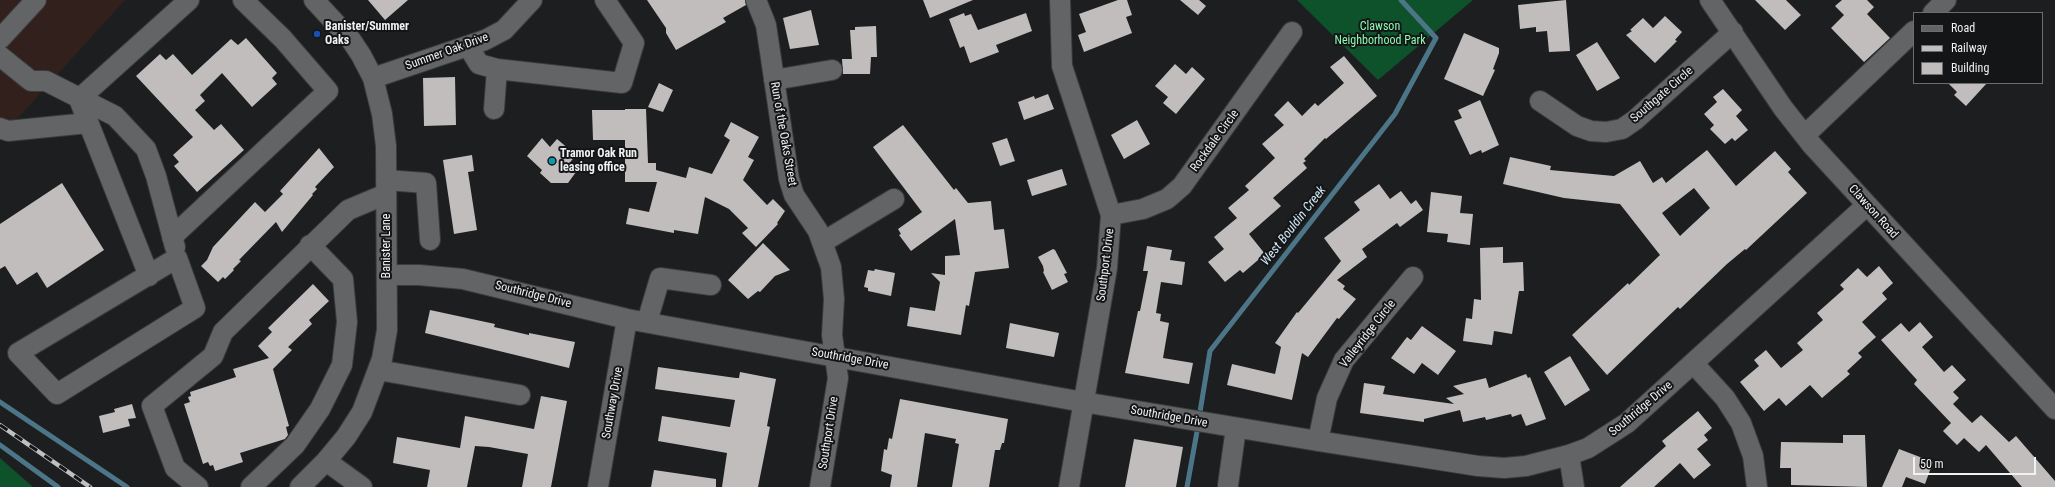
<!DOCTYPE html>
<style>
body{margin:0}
#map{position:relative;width:2055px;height:487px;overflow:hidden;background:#1d1e20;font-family:"Roboto Condensed",sans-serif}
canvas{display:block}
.legend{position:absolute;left:1913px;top:12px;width:130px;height:72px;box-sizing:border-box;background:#131517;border:1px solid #6b6d6f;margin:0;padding:5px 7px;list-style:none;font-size:12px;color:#eff1f2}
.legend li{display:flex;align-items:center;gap:8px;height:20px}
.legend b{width:20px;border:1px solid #6b6d6f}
.scale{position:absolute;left:1913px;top:457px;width:123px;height:18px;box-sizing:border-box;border:2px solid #eff1f2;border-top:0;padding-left:5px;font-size:12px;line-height:14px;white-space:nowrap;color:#eff1f2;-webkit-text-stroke:3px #131517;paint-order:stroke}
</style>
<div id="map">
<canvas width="2055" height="487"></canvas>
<ul class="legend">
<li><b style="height:5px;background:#626466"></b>Road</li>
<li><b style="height:5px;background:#bec0c1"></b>Railway</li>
<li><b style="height:11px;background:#c1bdbc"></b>Building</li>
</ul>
<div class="scale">50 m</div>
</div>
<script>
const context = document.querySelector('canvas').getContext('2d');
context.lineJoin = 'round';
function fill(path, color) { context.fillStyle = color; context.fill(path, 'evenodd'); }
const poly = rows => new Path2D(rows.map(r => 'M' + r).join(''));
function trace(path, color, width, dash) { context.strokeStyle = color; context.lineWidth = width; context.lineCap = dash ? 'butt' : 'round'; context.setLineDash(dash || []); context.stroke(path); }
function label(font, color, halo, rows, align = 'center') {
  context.font = font + ' "Roboto Condensed",sans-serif'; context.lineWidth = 4; context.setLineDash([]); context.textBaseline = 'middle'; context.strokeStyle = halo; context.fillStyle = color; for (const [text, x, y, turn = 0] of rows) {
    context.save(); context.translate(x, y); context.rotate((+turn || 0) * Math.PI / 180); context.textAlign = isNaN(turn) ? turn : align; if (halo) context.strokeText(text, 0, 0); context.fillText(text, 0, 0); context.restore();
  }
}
fill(poly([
 [0,0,125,0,0,138]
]), '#32201d');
fill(poly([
 [1297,0,1473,0,1378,80],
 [0,458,33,487,0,487]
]), '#0d522b');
trace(poly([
 [0,402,127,487],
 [1199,418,1210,351,1395,114,1436,38,1401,0],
 [0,445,58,487],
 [1187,487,1198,426]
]), '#4c7688', 5);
fill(poly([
 [368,0,408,0,385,20],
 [647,0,745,0,746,5,723,18,726,22,676,50,666,33,666,28],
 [923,0,973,0,930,18],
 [1118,0,1127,0,1132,15,1126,17,1132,33,1084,52,1078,35,1086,32,1079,14],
 [1180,0,1199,0,1206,6,1198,15],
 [1566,0,1570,51,1549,52,1547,31,1536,32,1536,27,1520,29,1518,5],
 [1755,0,1786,0,1801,15,1785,30],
 [1842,0,1867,0,1874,7,1867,14,1890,38,1864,62,1831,28,1844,15,1835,6],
 [811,10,819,45,790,49,783,18],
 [964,13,965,16,971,14,978,30,1026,13,1032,31,996,45,999,52,970,63,964,46,960,48,949,19],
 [1665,16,1682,32,1675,40,1677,41,1655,63,1626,35,1632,31,1630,30,1643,18,1653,28],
 [876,26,877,57,871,57,870,74,843,74,842,59,852,59,850,30,855,30,855,27],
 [1464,33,1499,48,1499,53,1493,69,1495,70,1483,96,1444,79],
 [246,38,277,73,272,78,277,84,252,107,222,73,200,95,205,101,195,110,214,130,221,124,244,150,197,192,174,166,179,162,173,155,193,137,136,76,160,54,166,60,173,54,192,75,231,39,238,45],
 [1597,42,1620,78,1597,91,1576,55],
 [1344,56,1377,96,1326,139,1325,138,1304,159,1306,161,1303,163,1307,168,1273,198,1281,206,1249,234,1265,254,1243,273,1240,270,1225,282,1208,262,1224,249,1214,237,1237,218,1228,208,1249,190,1245,186,1275,158,1262,144,1284,125,1274,115,1288,101,1302,116,1315,103,1318,106,1344,83,1330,67],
 [1175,64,1186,74,1192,67,1205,79,1176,114,1163,103,1168,97,1155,86],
 [455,77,456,125,424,126,423,78],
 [659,83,673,90,663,112,648,107],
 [1948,83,1987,83,1966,106,1954,95,1957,92],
 [1723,89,1742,110,1736,116,1748,130,1735,141,1732,138,1725,144,1710,129,1714,125,1704,114,1717,102,1713,97],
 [1048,94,1054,109,1024,120,1018,102,1034,96,1035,99],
 [1480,100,1499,145,1482,153,1481,150,1470,155,1454,121,1462,118,1458,110],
 [625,109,646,109,648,163,656,163,656,170,686,178,689,167,712,174,730,140,724,136,731,122,759,137,748,157,754,160,743,180,767,205,773,199,785,211,777,223,778,224,756,247,742,233,748,228,729,209,705,197,698,234,674,230,674,233,626,224,629,208,649,212,657,182,625,182,625,140,593,140,592,110,625,110],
 [1137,120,1150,144,1124,159,1111,135],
 [903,125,954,190,956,188,968,203,991,201,994,230,1004,229,1009,268,975,272,969,306,966,305,961,335,907,326,910,307,935,311,940,282,931,273,945,275,945,256,960,255,955,219,911,251,899,235,901,234,898,229,922,212,873,147],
 [542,138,550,147,557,139,576,155,567,166,576,172,568,183,551,183,540,173,542,170,527,156],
 [1007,138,1015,161,1000,166,992,143],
 [319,148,334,167,315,187,317,189,312,194,313,195,282,232,276,222,239,260,241,261,233,269,234,270,225,279,223,277,218,282,201,266,207,260,213,247,255,202,265,212,283,194,280,191],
 [1707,150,1736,186,1775,151,1791,169,1788,172,1807,193,1746,250,1745,249,1727,264,1680,309,1678,307,1607,375,1572,335,1628,283,1629,285,1660,255,1620,204,1564,198,1503,184,1510,157,1551,166,1550,170,1614,176,1640,161,1653,183,1662,177,1666,183],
 [1694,188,1710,208,1680,236,1662,213],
 [472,155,474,171,468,172,477,230,454,234,443,160],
 [1062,169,1067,185,1032,196,1027,180],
 [62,183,104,250,47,288,37,272,17,285,5,266,0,269,0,224],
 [1379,184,1390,199,1401,191,1411,204,1416,200,1423,210,1400,227,1397,223,1362,249,1367,257,1337,280,1345,286,1343,289,1356,299,1339,319,1337,318,1308,357,1302,353,1292,400,1227,385,1232,364,1275,374,1281,347,1275,343,1297,312,1298,313,1341,261,1324,238,1360,210,1354,202],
 [1431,192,1462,196,1460,213,1473,214,1470,245,1447,242,1448,234,1427,232],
 [763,243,790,270,775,276,760,292,758,291,748,299,728,280],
 [1147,246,1172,250,1170,260,1185,262,1182,285,1161,282,1156,313,1161,314,1160,321,1169,323,1163,358,1193,363,1189,384,1125,373,1138,311,1140,311,1148,271,1143,271],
 [1503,247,1503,263,1523,262,1524,291,1519,291,1512,334,1494,331,1492,345,1463,341,1466,318,1472,319,1474,299,1481,300,1480,248],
 [1053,249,1055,250,1067,273,1064,274,1068,282,1052,290,1043,272,1044,271,1043,266,1038,257],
 [1879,266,1893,283,1882,293,1887,299,1862,322,1876,337,1858,353,1862,357,1847,371,1850,374,1822,398,1810,385,1786,406,1779,398,1764,411,1740,382,1759,366,1754,360,1766,350,1781,368,1803,350,1797,343,1823,320,1817,313,1844,289,1840,285,1858,268,1867,277],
 [875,269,895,273,891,296,868,291,868,288,864,287,868,270,874,271],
 [313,284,329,301,309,320,312,324,288,347,292,350,273,369,289,426,286,427,288,435,285,439,240,453,243,462,215,471,213,465,210,466,208,462,203,464,184,404,190,402,188,397,191,396,190,392,236,377,233,369,269,358,258,346,272,332,268,328],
 [430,310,495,324,494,327,529,335,529,333,575,342,569,368,425,333],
 [1920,322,1933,337,1922,347,1944,372,1952,365,1966,380,1953,392,1959,398,1953,404,1972,423,1981,415,2009,442,2016,436,2055,481,2055,487,2022,487,1986,445,1979,452,1964,438,1957,445,1943,431,1951,423,1914,384,1917,380,1881,340,1901,323,1909,332],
 [1010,323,1059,333,1054,357,1006,348],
 [1422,326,1456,351,1438,375,1422,363,1414,374,1391,358,1407,337,1411,340],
 [1570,356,1590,390,1565,406,1544,372],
 [658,367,736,378,739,378,740,372,776,379,767,426,770,427,758,487,722,487,727,453,658,441,662,416,730,427,735,400,655,389],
 [1526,374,1528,378,1530,377,1546,419,1526,426,1521,414,1512,417,1511,414,1486,420,1485,417,1463,422,1460,410,1424,419,1424,422,1360,413,1364,383,1385,386,1383,394,1454,404,1446,398,1464,394,1453,386,1486,378,1489,388],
 [541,396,567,401,551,487,522,487,528,454,489,447,475,446,467,487,427,487,430,470,393,463,397,437,460,448,465,416,534,429],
 [900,399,1008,419,1004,443,1002,443,1000,450,995,450,989,487,952,487,959,444,955,443,956,439,925,433,917,487,890,487,892,475,881,471,884,449,887,450,889,438,892,439],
 [132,404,136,418,128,419,130,426,103,433,99,416,115,412,114,409],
 [1698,411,1712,428,1704,435,1708,440,1697,449,1711,465,1694,479,1680,463,1654,487,1620,487,1666,446,1662,441],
 [1843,435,1865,435,1867,487,1791,485,1791,468,1780,468,1781,442,1843,443],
 [1134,439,1183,447,1176,487,1125,487],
 [1899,449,1933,462,1925,484,1906,477,1902,487,1882,487],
 [654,470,716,479,716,487,651,487]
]), '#c1bdbc');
const minor = poly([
 [756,0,766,25,789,179,794,195,818,231,831,267,834,299,832,335,838,378,820,487],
 [1060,0,1062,66,1111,215,1107,268,1069,487],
 [1710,0,1783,108,1812,145,2055,409],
 [1933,13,1946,0],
 [0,39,36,0],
 [468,46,479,64,497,69],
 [0,56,31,81,46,81,115,116,146,149,156,176,175,247],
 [373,78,485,40,504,30,532,0],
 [774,80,832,70],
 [79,99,149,276],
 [79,99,189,0],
 [1540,101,1577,126,1591,131,1606,132,1622,129,1635,120,1733,32],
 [494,109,497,69,622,83,634,43,605,0],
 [0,128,8,131,88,123],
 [1805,135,1914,31],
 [386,180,426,183,430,240],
 [1111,215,1143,209,1167,199,1182,186,1292,32],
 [172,237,328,91,283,39,243,0],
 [823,242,894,199],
 [177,258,195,308,57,394,18,353,177,258],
 [387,275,419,275,463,279,627,319,1083,402,1318,441,1478,466,1504,468,1526,466,1569,455,1588,448,1627,423,1867,205],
 [647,322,660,278,711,285],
 [1693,363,1725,398,1741,423,1753,456,1757,487],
 [378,370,520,395],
 [1318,441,1327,398,1344,360,1413,277],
 [1569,455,1574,487],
 [326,461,362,487],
 [1228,485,1236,428],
 [198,487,175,468,152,406,213,356,223,332,348,210,386,194],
 [251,487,295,445,320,409,342,365,347,322,343,279,310,245],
 [300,487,326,461,346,437,362,412,382,359,387,330,386,146,382,114,373,78,361,55,351,40,314,0],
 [598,487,627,319]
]);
trace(minor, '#3a3b3d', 22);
trace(minor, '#626466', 20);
const rail = poly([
 [0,425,90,487]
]);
trace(rail, '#bec0c1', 4.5);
trace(rail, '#131517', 3, [9]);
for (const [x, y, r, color] of [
 [317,34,4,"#1a4fb4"],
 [552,161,4,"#0f9aa8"]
]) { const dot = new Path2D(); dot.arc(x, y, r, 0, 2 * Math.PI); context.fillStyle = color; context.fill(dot); trace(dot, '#131517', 1.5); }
label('bold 12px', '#eff1f2', '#131517', [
 ["Banister/Summer",325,27],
 ["Oaks",325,41],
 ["Tramor Oak Run",560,154],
 ["leasing office",560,168]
], 'left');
label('12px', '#8bf9ae', '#131517', [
 ["Clawson",1380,27],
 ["Neighborhood Park",1380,41]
]);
label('12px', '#eff1f2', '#131517', [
 ["Summer Oak Drive",447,52,-20],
 ["Southgate Circle",1662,95,-41],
 ["Run of the Oaks Street",783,134,80],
 ["Rockdale Circle",1215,141,-54],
 ["Clawson Road",1873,212,48],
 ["Banister Lane",387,246,-90],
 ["Southport Drive",1106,265,-83],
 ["Southridge Drive",533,295,14],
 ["Valleyridge Circle",1368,334,-52],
 ["Southridge Drive",850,359,10],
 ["Southway Drive",613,403,-80],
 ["Southridge Drive",1641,409,-40],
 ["Southridge Drive",1169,417,10],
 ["Southport Drive",829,433,-81]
]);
label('italic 13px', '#d2e8f4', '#131517', [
 ["West Bouldin Creek",1294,226,-52]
]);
</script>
